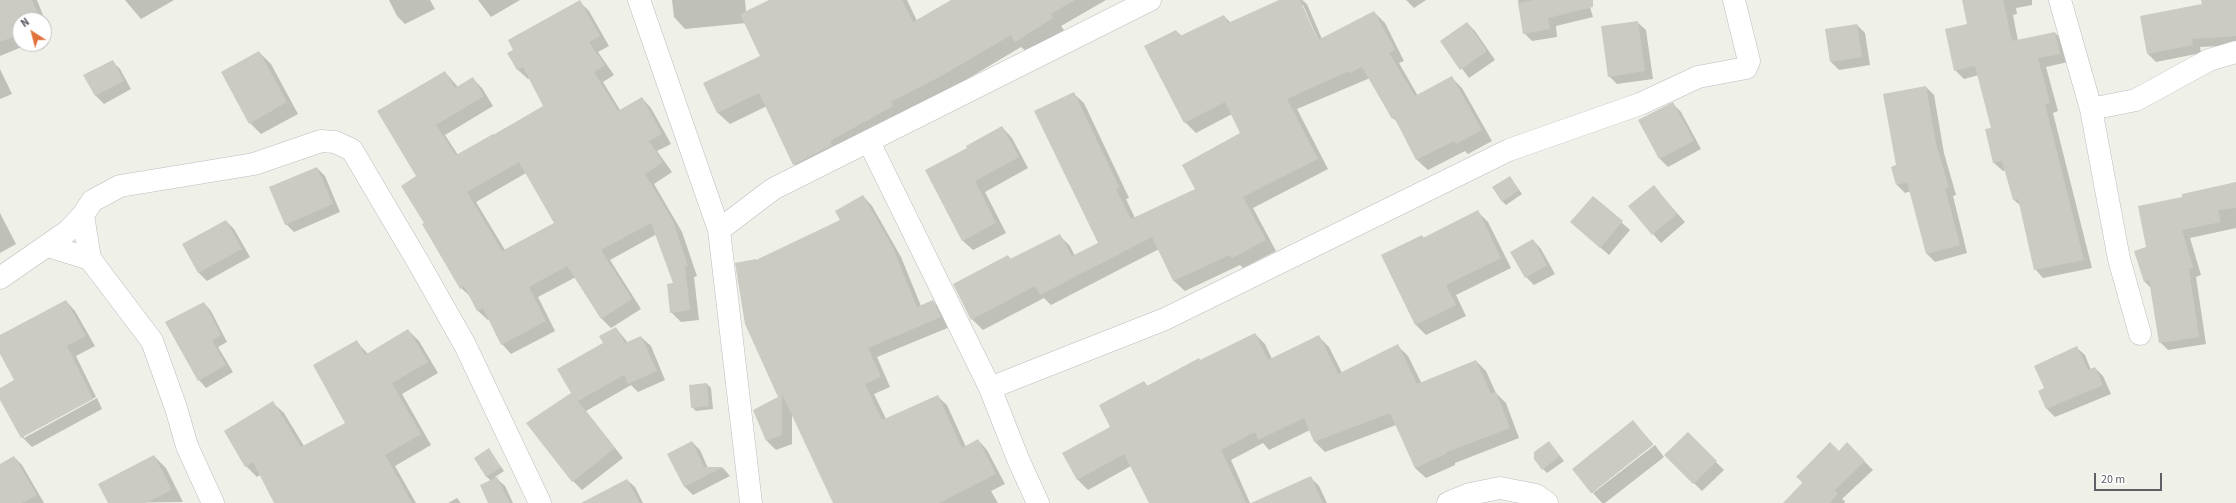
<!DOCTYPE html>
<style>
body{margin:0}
#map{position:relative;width:2236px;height:503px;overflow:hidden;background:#eff0e7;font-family:"Source Sans 3",sans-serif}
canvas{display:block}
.north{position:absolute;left:12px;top:12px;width:40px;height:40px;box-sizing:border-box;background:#fff;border:1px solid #bfbfc2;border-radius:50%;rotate:324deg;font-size:11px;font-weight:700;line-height:16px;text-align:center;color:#5e6066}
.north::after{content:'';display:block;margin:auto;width:14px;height:18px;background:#e2723b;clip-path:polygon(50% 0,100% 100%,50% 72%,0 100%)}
.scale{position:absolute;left:2094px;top:473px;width:68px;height:18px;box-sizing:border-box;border:2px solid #5e6066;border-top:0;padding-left:5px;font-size:12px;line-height:14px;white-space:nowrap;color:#5e6066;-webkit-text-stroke:3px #fff;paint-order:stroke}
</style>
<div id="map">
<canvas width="2236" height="503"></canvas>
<div class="north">N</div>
<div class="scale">20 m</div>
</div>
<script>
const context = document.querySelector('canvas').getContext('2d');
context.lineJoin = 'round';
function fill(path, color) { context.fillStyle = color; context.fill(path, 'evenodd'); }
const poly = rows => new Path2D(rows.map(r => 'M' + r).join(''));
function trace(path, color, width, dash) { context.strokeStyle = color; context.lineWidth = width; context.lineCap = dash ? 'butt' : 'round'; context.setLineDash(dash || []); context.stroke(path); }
fill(poly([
 [0,0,37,0,51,35,44,38,44,20,20,20,20,44,29,44,0,56],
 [125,0,174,0,141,19],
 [389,0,430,0,435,9,405,24,397,16],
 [478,0,520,0,491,17],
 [672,0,745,0,746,12,772,0,907,0,917,21,953,0,1106,0,1061,26,1064,30,1027,52,1021,47,806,175,794,164,767,106,730,124,718,113,704,83,762,56,746,23,685,29,674,17],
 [1282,0,1302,0,1307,4,1322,39,1374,12,1385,23,1404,61,1399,63,1418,96,1451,77,1462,88,1492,141,1468,154,1465,151,1428,170,1417,160,1399,124,1393,118,1370,78,1297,109,1328,169,1253,208,1276,251,1243,268,1240,265,1185,291,1174,281,1159,249,1051,305,1044,298,983,330,972,319,1008,256,1011,259,1060,236,1070,246,1075,256,1099,244,1073,93,1084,103,1129,198,1126,199,1135,218,1197,190,1242,134,1232,114,1196,133,1185,122,1176,31,1182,36,1224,16,1231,23],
 [1301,5,1303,5,1320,44,1319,45],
 [1406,0,1426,0,1414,8],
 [1518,0,1588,0,1593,17,1556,26,1557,37,1532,41,1524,33],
 [1964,0,2032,0,2032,5,2016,8,2017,14,2013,15,2018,41,2055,33,2064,41,2068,62,2046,67,2058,111,2053,113,2092,268,2043,278,2035,269,2021,206,2014,200,2006,170,2003,171,1994,163,1993,128,1979,75,1964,79,1955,70,1968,24],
 [2202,0,2236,0,2236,45,2200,47,2201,53,2156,62,2148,54,2203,5],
 [579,1,589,11,609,46,598,52,614,75,603,82,620,110,642,98,651,108,671,144,657,151,672,172,654,184,682,232,697,276,694,277,699,320,681,322,671,312,674,284,657,234,610,260,641,309,611,328,601,318,576,277,538,297,555,331,511,354,502,344,489,319,488,320,478,311,471,297,461,288,426,223,417,176,445,72,458,87,472,78,482,88,493,106,445,135,458,155,544,106,530,78,528,79,518,70,509,53],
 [526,173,555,223,505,250,476,202],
 [1637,22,1646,30,1653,79,1617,84,1609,76],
 [1467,23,1475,31,1495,60,1469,78,1441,41],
 [1857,25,1865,33,1870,65,1839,70,1831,62],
 [259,52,271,64,298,114,261,134,250,123],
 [112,61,120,69,131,89,104,104,96,96,85,75],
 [0,69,12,94,0,99],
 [1926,87,1934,95,1944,153,1956,195,1953,196,1967,253,1935,262,1927,254,1911,191,1905,193,1897,185,1897,166,1884,94],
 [1673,104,1681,112,1701,149,1668,167,1660,159,1639,121],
 [1002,127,1012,138,1028,168,985,192,1006,233,973,250,962,240,968,149],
 [317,168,325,176,340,212,294,232,286,224],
 [1510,177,1522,194,1506,205,1502,201],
 [2236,183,2236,228,2190,238,2201,275,2196,277,2206,344,2168,350,2160,342,2151,288,2144,281,2147,248,2183,198],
 [1653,186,1685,222,1661,243,1653,234],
 [863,196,872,206,901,257,921,306,933,301,942,311,950,327,877,357,890,387,874,394,886,419,937,396,947,405,966,447,978,440,987,450,1005,484,991,491,998,503,834,503,792,412,792,444,776,450,767,441,754,410,779,398,757,261,841,221],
 [1593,197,1630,230,1609,255,1580,230],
 [1478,212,1488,222,1511,268,1456,295,1466,316,1426,335,1416,325,1383,255,1422,236,1424,238],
 [0,213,16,244,0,253],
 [226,221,234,229,250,257,207,281,199,273,184,245],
 [1533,240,1541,249,1555,274,1534,285,1526,277],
 [66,301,75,311,95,346,76,356,96,397,24,435,24,438,97,398,102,409,32,447,22,437,0,398,0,389,15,380,0,352,0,336],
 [204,303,211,311,227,342,218,347,233,372,206,388,199,380],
 [616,328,628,343,641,337,651,346,665,380,638,392,631,385,586,411,623,458,582,490,573,481,572,394],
 [408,330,419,341,438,373,402,394,431,445,395,466,416,503,276,503,260,475,257,477,246,466,273,403,284,413,304,446,346,423,357,342,368,354],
 [1255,334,1265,344,1272,359,1319,337,1329,347,1342,373,1398,346,1408,356,1422,384,1476,361,1486,371,1496,393,1506,403,1519,438,1455,463,1455,465,1426,478,1415,468,1396,425,1325,452,1315,442,1310,430,1269,450,1263,443,1231,460,1250,503,1150,503,1131,466,1088,490,1078,480,1064,454,1111,427,1144,382,1148,386,1199,359,1201,361],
 [2076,347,2085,355,2091,370,2095,368,2103,376,2111,394,2055,417,2047,409,2040,391,2046,389],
 [707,384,711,388,713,409,696,411,692,407],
 [1633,421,1653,444,1592,493,1573,469],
 [1688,434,1724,470,1702,491,1665,455],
 [692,442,700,450,708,468,723,468,730,476,693,495,685,487,668,454],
 [1549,442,1564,461,1547,473,1543,469],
 [1847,444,1873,470,1842,499,1845,501,1844,503,1784,503,1803,483,1797,477,1839,452],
 [1655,445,1664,457,1605,503,1602,503,1593,493],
 [488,449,504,471,495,477,505,486,513,503,490,503,491,481,486,476],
 [154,456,166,468,183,502,109,503],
 [14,457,22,465,44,503,0,503,0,465],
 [1311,478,1319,486,1327,503,1279,503],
 [627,480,635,487,643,503,584,503],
 [457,498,461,503,448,503]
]), '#0003');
fill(poly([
 [0,0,32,0,40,20,20,20,20,34,0,42],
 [580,0,600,36,589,42,605,65,594,72,618,111,642,97,662,134,649,141,663,162,645,174,673,221,688,266,685,267,690,310,670,313,667,284,673,283,651,223,601,250,632,299,601,319,567,266,529,287,546,321,501,345,483,308,477,311,464,286,460,289,422,224,424,223,401,186,416,176,377,111,445,71,455,88,473,77,484,96,436,125,456,155,493,134,494,135,543,106,523,67,517,70,507,53,513,50,508,40],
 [519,162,554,223,502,251,467,192],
 [769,0,902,0,913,22,951,0,1075,0,1051,14,1053,18,1015,42,1011,35,943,75,891,102,893,106,830,141,832,145,793,165,759,93,717,113,703,83,760,56,740,14],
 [1279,0,1300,0,1318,40,1374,11,1395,50,1389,53,1415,96,1452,76,1482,130,1456,144,1454,141,1416,160,1394,117,1392,119,1362,67,1350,73,1349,71,1287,99,1318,159,1243,197,1266,240,1232,258,1230,255,1173,281,1152,237,1040,295,1035,286,971,320,953,284,1008,255,1010,259,1060,234,1072,256,1098,243,1034,111,1074,92,1119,187,1116,189,1131,219,1195,189,1182,165,1240,133,1225,102,1184,123,1144,46,1176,30,1180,36,1224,15,1228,23],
 [1534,0,1593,0,1593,7,1548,18,1550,29,1523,34,1518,3],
 [1962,0,2003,0,2012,41,2055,32,2060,54,2038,58,2050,103,2045,104,2084,260,2034,270,2018,199,2013,200,2002,161,1993,163,1985,129,1991,128,1975,66,1954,71,1945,29,1967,24],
 [2201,0,2236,0,2236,36,2192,39,2193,45,2147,54,2140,16,2202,4],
 [1638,21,1645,71,1608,77,1601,26],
 [1467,22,1487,51,1460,70,1440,41],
 [1857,24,1862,57,1830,62,1825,29],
 [259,51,287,102,249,124,221,72],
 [113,60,124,81,95,96,83,75],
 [1926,86,1936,144,1949,187,1945,188,1960,245,1926,254,1907,182,1896,185,1891,167,1896,165,1883,94],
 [1673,102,1694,141,1659,159,1638,120],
 [1002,126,1019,157,975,181,996,223,962,241,925,170,967,148,966,146],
 [317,167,333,204,285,225,269,187],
 [1510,176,1519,190,1502,202,1492,187],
 [2236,182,2236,208,2218,210,2221,222,2182,230,2193,267,2189,269,2199,337,2159,343,2149,280,2144,282,2134,251,2146,247,2138,206,2182,197,2182,194],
 [1654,185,1677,214,1652,235,1628,206],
 [863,195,892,246,917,307,933,300,941,317,868,348,881,377,865,384,882,420,938,395,962,448,978,439,996,474,939,503,833,503,782,394,782,435,766,441,753,410,778,397,745,324,735,263,756,259,756,260,840,220,835,211],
 [1593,196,1623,221,1600,248,1570,222],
 [1478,210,1501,258,1446,285,1456,305,1415,325,1381,255,1422,235,1423,238],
 [226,220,242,249,198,273,182,244],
 [1533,239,1547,265,1525,278,1510,252],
 [66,300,86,336,67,346,93,399,21,438,0,400,0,388,14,380,0,354,0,335],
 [204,302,221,335,212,340,226,365,198,381,165,322],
 [616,327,625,343,641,336,657,371,628,384,624,375,578,401,615,448,572,482,526,423,571,393,557,369,603,343,599,336],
 [408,329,428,362,392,383,421,434,385,455,412,503,274,503,253,462,245,467,224,431,273,401,301,447,345,423,313,365,357,340,365,355],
 [1255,333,1268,360,1319,335,1338,374,1398,344,1417,384,1476,360,1491,394,1496,392,1510,428,1445,453,1446,454,1415,468,1390,413,1314,442,1304,418,1258,440,1255,432,1221,450,1246,503,1149,503,1124,454,1077,480,1062,453,1110,427,1099,405,1144,381,1147,386,1199,358,1200,360],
 [2077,346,2088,370,2095,367,2103,385,2046,409,2038,391,2044,388,2034,366],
 [707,383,709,406,691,408,689,385],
 [1633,420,1653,445,1591,493,1572,469],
 [1688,432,1717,461,1693,484,1664,455],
 [692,441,704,467,723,467,684,487,667,454],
 [1549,441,1560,456,1542,470,1534,459,1534,452],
 [1830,442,1839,451,1847,442,1865,461,1835,490,1838,493,1830,503,1783,503,1803,482,1796,477],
 [489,448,501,467,486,477,474,458],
 [154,455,172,490,146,503,108,503,98,484],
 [14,456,37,495,22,503,0,503,0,464],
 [1311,476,1323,503,1251,503],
 [497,477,510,503,488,503,480,485],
 [627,479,640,503,581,503]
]), '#cbcbc3');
const street = poly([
 [639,0,719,230,751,503],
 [2060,0,2091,109,2119,259,2140,334],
 [2091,109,2136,100,2209,60,2236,52],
 [869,142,990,388,1018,459,1038,503],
 [83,215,90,259,152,341,176,408,187,446,213,503],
 [719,230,773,189,1150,0],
 [48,246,90,259],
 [0,278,68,231,83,215,92,201,120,186,254,164,321,141,335,142,352,150,421,267,465,345,540,503],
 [990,388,1165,319,1509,150,1640,104,1698,77,1746,68,1749,61,1734,0],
 [1448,503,1470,494,1500,488,1536,495,1547,503]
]);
trace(street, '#bbbcc2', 23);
trace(street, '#fff', 22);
</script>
